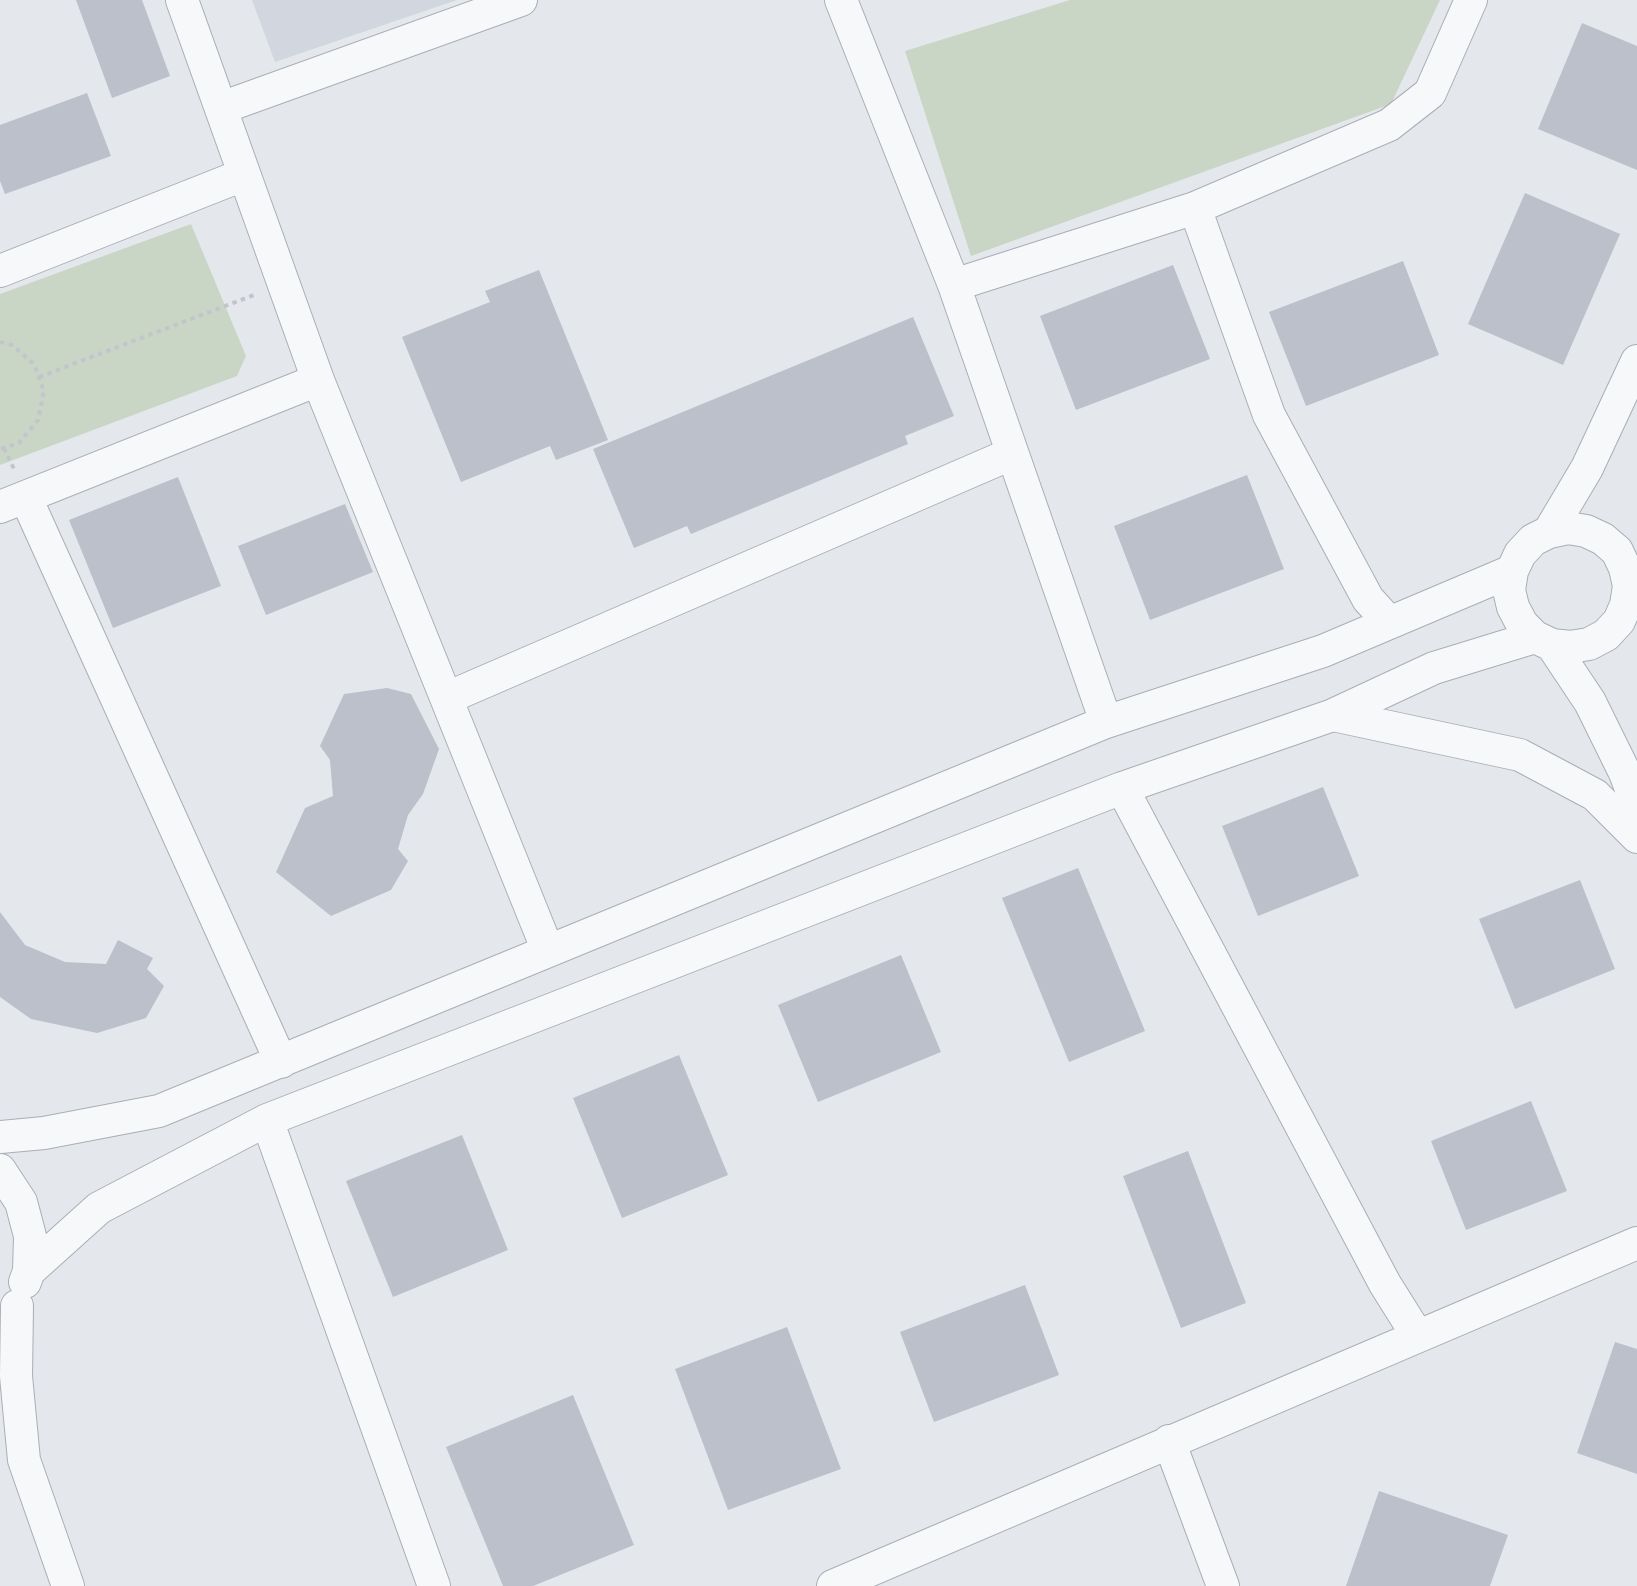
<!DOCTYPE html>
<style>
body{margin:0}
canvas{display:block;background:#e4e7ec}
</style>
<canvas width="1637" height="1586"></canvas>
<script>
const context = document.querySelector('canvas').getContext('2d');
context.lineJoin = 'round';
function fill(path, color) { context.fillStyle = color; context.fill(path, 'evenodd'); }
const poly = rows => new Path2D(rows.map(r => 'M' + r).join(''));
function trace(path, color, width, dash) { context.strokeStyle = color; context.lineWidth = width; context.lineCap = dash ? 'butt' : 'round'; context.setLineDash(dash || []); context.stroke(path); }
fill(poly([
 [252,0,457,0,275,62]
]), '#d2d6de');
fill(poly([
 [1070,0,1440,0,1391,104,971,256,905,51],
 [191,224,246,356,237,376,0,465,0,294]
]), '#c9d6c5');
fill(poly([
 [76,0,142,0,170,76,112,98],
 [1582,23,1637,46,1637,170,1538,129],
 [87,93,111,156,5,194,0,181,0,125],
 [1525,193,1620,234,1563,365,1468,324],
 [1403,261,1439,355,1306,406,1269,312],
 [1173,265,1210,359,1076,410,1040,316],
 [539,270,608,440,556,460,550,446,461,482,402,337,490,302,485,291],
 [913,317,954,416,905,436,908,444,691,534,687,526,634,548,593,449],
 [1247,475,1284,569,1150,620,1114,526],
 [178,477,221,586,113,628,69,520],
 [345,504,373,572,266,615,238,546],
 [387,688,411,694,439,749,423,794,408,815,398,849,408,861,391,890,331,916,276,872,305,808,333,796,330,760,320,746,344,694],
 [1323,787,1359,876,1258,916,1222,826],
 [1078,868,1145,1031,1069,1062,1002,898],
 [1580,880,1615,969,1515,1009,1479,919],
 [0,912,25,945,65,962,106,964,118,940,153,958,147,969,164,986,146,1018,97,1033,31,1019,0,997],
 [901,955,941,1052,818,1102,778,1005],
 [679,1055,728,1175,622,1218,573,1098],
 [1531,1101,1567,1191,1466,1230,1431,1141],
 [462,1135,508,1250,393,1297,346,1181],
 [1188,1151,1246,1303,1181,1328,1123,1176],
 [1025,1285,1059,1375,934,1422,900,1332],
 [787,1327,841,1469,728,1510,675,1369],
 [1615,1342,1637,1349,1637,1474,1577,1453],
 [573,1395,634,1545,533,1586,503,1586,446,1447],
 [1379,1491,1508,1535,1490,1586,1346,1586]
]), '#bbc0ca');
const minor = poly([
 [182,0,318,380],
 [841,0,954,285,1106,722],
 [221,108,521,0],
 [1195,208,1269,415,1368,599,1389,622],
 [0,271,243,175],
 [954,285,1195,208,1389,125,1430,93,1471,0],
 [26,498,281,1062],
 [0,507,318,380,548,951],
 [1549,532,1568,528,1586,531,1603,539,1617,551,1625,568,1629,586,1626,605,1619,621,1606,635,1589,644,1570,647,1552,645,1535,637,1522,624,1513,607,1509,590,1512,571,1520,554,1533,540,1549,532,1587,468,1637,361],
 [1552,645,1590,702,1625,773,1637,805],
 [447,698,1011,454],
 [1333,715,1520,755,1595,795,1637,837],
 [1122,788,1385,1284,1417,1335],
 [267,1120,434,1586],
 [0,1137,44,1133,159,1111,1106,722,1323,651,1512,571],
 [0,1170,21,1202,30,1236,29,1271,25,1282],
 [29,1271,99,1208,267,1120,1122,788,1333,715,1434,668,1535,637],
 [17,1306,16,1376,24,1460,68,1586],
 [1169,1441,1223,1586],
 [833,1586,1637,1243]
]);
trace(minor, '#a9aeb7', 34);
trace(poly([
 [0,342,12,345,34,364,44,391,38,420,19,443,0,449],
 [39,377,254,295],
 [4,448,14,469]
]), '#c2c5cb', 4, [4.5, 4.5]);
trace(minor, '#f7f8fa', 32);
</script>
